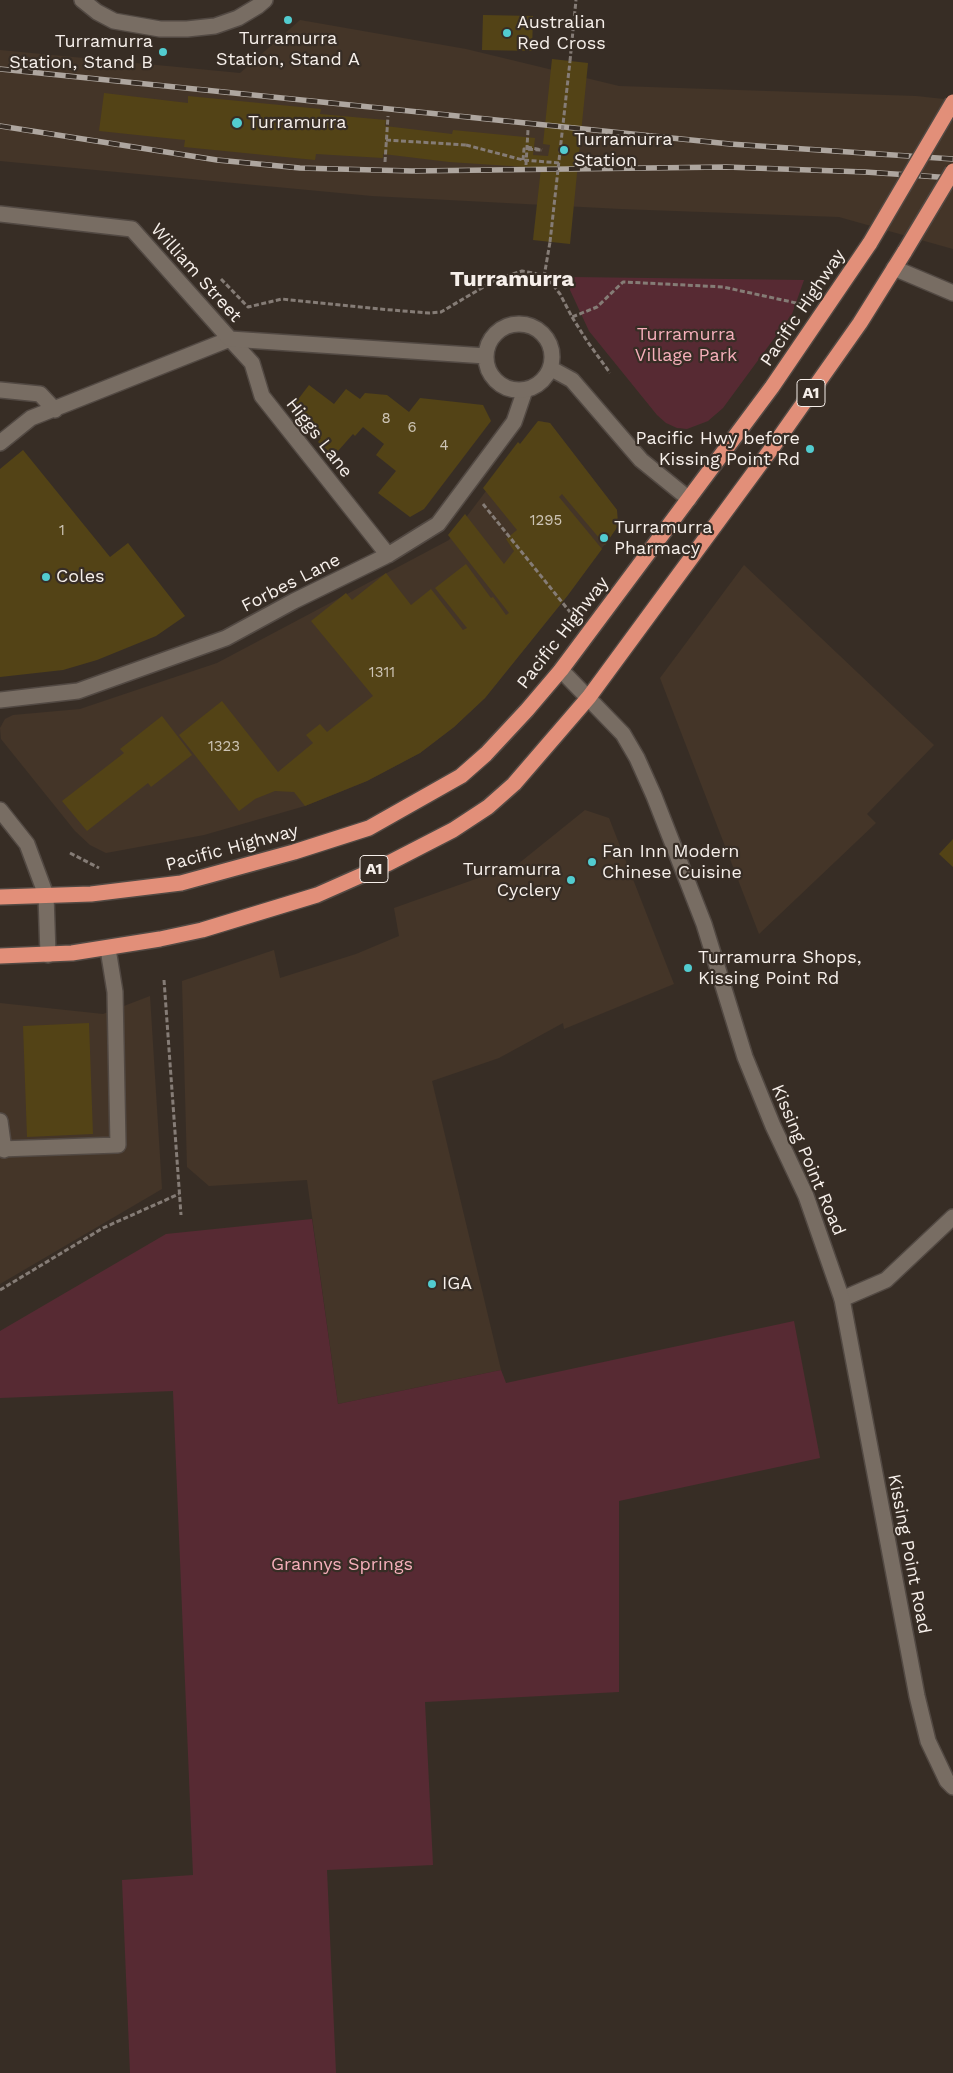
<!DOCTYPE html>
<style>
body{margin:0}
canvas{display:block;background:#372d25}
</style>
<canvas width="953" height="2073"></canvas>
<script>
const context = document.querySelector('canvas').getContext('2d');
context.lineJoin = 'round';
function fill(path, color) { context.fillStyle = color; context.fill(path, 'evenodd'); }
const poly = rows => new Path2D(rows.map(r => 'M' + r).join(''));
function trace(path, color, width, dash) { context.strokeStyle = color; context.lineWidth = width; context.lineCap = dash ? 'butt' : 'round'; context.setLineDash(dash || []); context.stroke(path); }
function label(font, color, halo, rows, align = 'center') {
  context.font = font + ' "Work Sans",sans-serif'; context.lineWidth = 4.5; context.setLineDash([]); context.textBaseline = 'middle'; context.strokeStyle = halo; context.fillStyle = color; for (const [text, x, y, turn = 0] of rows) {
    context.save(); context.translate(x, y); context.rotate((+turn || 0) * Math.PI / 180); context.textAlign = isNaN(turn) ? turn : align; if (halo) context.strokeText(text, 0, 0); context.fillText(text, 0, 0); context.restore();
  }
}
fill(poly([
 [300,20,466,49,619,86,916,96,953,100,953,249,839,217,621,209,372,196,0,161,0,50,240,73],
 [539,421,550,423,617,510,618,526,568,595,485,698,454,727,420,753,367,781,305,806,204,835,106,853,90,845,75,831,1,739,0,728,5,719,13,715,80,709,217,663,449,540],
 [744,565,934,745,867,814,876,823,759,934,660,678],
 [585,810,609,818,674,984,564,1029,563,1023,499,1058,432,1081,501,1370,338,1404,307,1180,209,1186,187,1167,182,981,274,950,280,978,356,954,399,936,394,908,518,864],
 [150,996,162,1189,0,1284,0,1003,103,1014]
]), '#443528');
fill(poly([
 [571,277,804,280,792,314,723,408,708,421,687,429,677,428,666,423,657,415,589,331,570,290],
 [312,1219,338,1404,501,1370,506,1383,794,1321,820,1458,619,1501,619,1692,425,1702,433,1865,327,1870,336,2073,130,2073,122,1880,193,1875,173,1391,0,1398,0,1331,166,1234]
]), '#572a33');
fill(poly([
 [483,15,533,16,532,51,482,50],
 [552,59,588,63,570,244,533,240,541,168,449,162,383,154,383,158,316,154,315,160,184,147,185,140,99,131,104,93,188,103,188,96,321,109,320,114,386,120,385,126,452,134,453,130,535,138,533,155,548,156,550,145,543,144],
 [309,385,334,404,346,389,360,399,365,393,387,395,409,412,420,398,483,405,491,421,424,509,410,517,378,493,396,471,376,455,384,444,363,427,355,436,353,434,338,451,336,449,332,454,318,442,321,438,313,431,315,430,290,410],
 [538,421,550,423,617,510,618,526,605,545,562,494,559,497,602,549,568,595,485,698,454,727,420,753,367,781,305,806,294,792,275,791,255,799,239,811,179,735,222,701,278,772,313,743,306,735,320,724,327,732,373,696,311,621,346,593,352,600,386,573,411,605,431,589,463,630,467,628,435,588,466,564,491,598,493,597,506,615,509,613,448,535,465,514,504,564,514,551,506,539,517,530,483,488,518,442,520,444],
 [23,450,110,557,128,543,185,616,156,636,97,660,63,670,0,677,0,469],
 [162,716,192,755,151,787,148,783,87,831,62,801,124,753,120,749],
 [953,839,953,867,939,854],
 [89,1023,93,1134,27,1137,23,1026]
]), '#534316');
const lane = poly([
 [82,0,97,12,114,21,160,29,187,29,215,26,238,18,258,6,265,0],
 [894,268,953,293],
 [0,390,40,394,55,410],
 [0,443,31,418,230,339,252,363,262,396,388,555],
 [0,700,78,691,226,638,294,601,388,555,438,524,514,422,525,390],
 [0,1121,4,1150],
 [0,1149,118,1145,115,992,108,949]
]);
const street = poly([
 [0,214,132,229,230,339,486,356],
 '486 357a33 33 0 1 1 66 0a33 33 0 1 1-66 0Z',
 [550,368,572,380,641,460,689,499],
 [0,810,27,844,46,895,48,955],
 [842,1299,886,1280,953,1217]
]);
const secondary = poly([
 [561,670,623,734,637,758,654,796,704,924,745,1057,773,1126,806,1196,842,1299,917,1696,928,1741,947,1781,953,1787]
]);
const highway = poly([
 [0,897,91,894,181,883,294,852,369,828,461,776,486,754,527,710,561,670,772,387,870,243],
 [0,956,72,953,160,939,202,930,317,895,387,864,453,830,488,807,514,784,589,697,772,448,860,323,905,251]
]);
trace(lane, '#524943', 18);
trace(street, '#524943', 18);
trace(secondary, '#524943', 18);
trace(highway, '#524943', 18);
trace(poly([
 [570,61,576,0],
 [386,140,466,145],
 [527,147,542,150],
 [385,162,388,116],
 [526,165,528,130],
 [544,277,550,242],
 [221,279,248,307,282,299,379,309,429,313,441,312,497,279,522,271,534,273,544,277,553,285,560,294,572,317,597,307,623,282,723,287,801,304],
 [572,317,587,341,610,373],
 [483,504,570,612],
 [70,853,99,868],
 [164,980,181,1215],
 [0,1290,103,1228,179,1194]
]), '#857c76', 3, [5, 2.5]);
trace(lane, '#786d63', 15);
trace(street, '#786d63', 15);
trace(secondary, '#786d63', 15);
trace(highway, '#e28f79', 15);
const rail = poly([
 [0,69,730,144,953,159],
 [0,126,217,160,300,168,412,171,726,167,865,172,953,178]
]);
trace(rail, '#aea69f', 5.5);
trace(rail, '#372d25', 4, [11]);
const highwayBridge = poly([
 [870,243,953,102],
 [905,251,953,171]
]);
trace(highwayBridge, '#524943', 18, []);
trace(poly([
 [466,145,523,160,560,163],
 [523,160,524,149,542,150],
 [550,242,570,61]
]), '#857c76', 3, [5, 2.5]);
trace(highwayBridge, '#e28f79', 15);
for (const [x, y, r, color] of [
 [288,20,5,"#52ccd0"],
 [507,33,5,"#52ccd0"],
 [163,52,5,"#52ccd0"],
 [237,123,6,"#52ccd0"],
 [564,150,5,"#52ccd0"],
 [810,449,5,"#52ccd0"],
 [604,538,5,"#52ccd0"],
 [46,577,5,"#52ccd0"],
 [592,862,5,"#52ccd0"],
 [571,880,5,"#52ccd0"],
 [688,968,5,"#52ccd0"],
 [432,1284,5,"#52ccd0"]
]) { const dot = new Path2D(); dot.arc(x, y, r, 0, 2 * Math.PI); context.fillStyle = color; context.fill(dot); trace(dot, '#372d25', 2); }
label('15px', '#cdc4b5', null, [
 ["8",386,419],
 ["6",412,428],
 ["4",444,446],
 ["1295",546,521],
 ["1",62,531],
 ["1311",382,673],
 ["1323",224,747]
]);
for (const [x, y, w] of [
 [811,393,28],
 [374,869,28]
]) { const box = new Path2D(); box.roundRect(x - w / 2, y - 13.5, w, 27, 4); context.fillStyle = '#372d25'; context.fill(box); trace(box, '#f6efea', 1); }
label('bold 16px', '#f6efea', null, [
 ["A1",811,393],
 ["A1",374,869]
]);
label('18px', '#f6efea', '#372d25', [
 ["Australian",517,23],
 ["Red Cross",517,44],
 ["Turramurra",288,39,"center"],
 ["Station, Stand A",288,60,"center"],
 ["Turramurra",153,42,"right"],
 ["Station, Stand B",153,63,"right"],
 ["Turramurra",248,123],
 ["Turramurra",574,140],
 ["Station",574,161],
 ["Pacific Hwy before",800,439,"right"],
 ["Kissing Point Rd",800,460,"right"],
 ["Turramurra",614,528],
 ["Pharmacy",614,549],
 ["Coles",56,577],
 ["Fan Inn Modern",602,852],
 ["Chinese Cuisine",602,873],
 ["Turramurra",561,870,"right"],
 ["Cyclery",561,891,"right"],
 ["Turramurra Shops,",698,958],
 ["Kissing Point Rd",698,979],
 ["IGA",442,1284]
], 'left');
label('18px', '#f6efea', '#372d25', [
 ["William Street",196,273,48],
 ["Pacific Highway",803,308,-56],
 ["Higgs Lane",319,438,52],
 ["Forbes Lane",291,583,-27],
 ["Pacific Highway",563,633,-52],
 ["Pacific Highway",232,848,-15],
 ["Kissing Point Road",808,1160,67],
 ["Kissing Point Road",909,1554,79]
]);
label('18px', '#f5afba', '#372d25', [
 ["Turramurra",686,335],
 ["Village Park",686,356],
 ["Grannys Springs",342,1565]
]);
label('bold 22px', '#f6efea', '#372d25', [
 ["Turramurra",512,280]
]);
</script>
